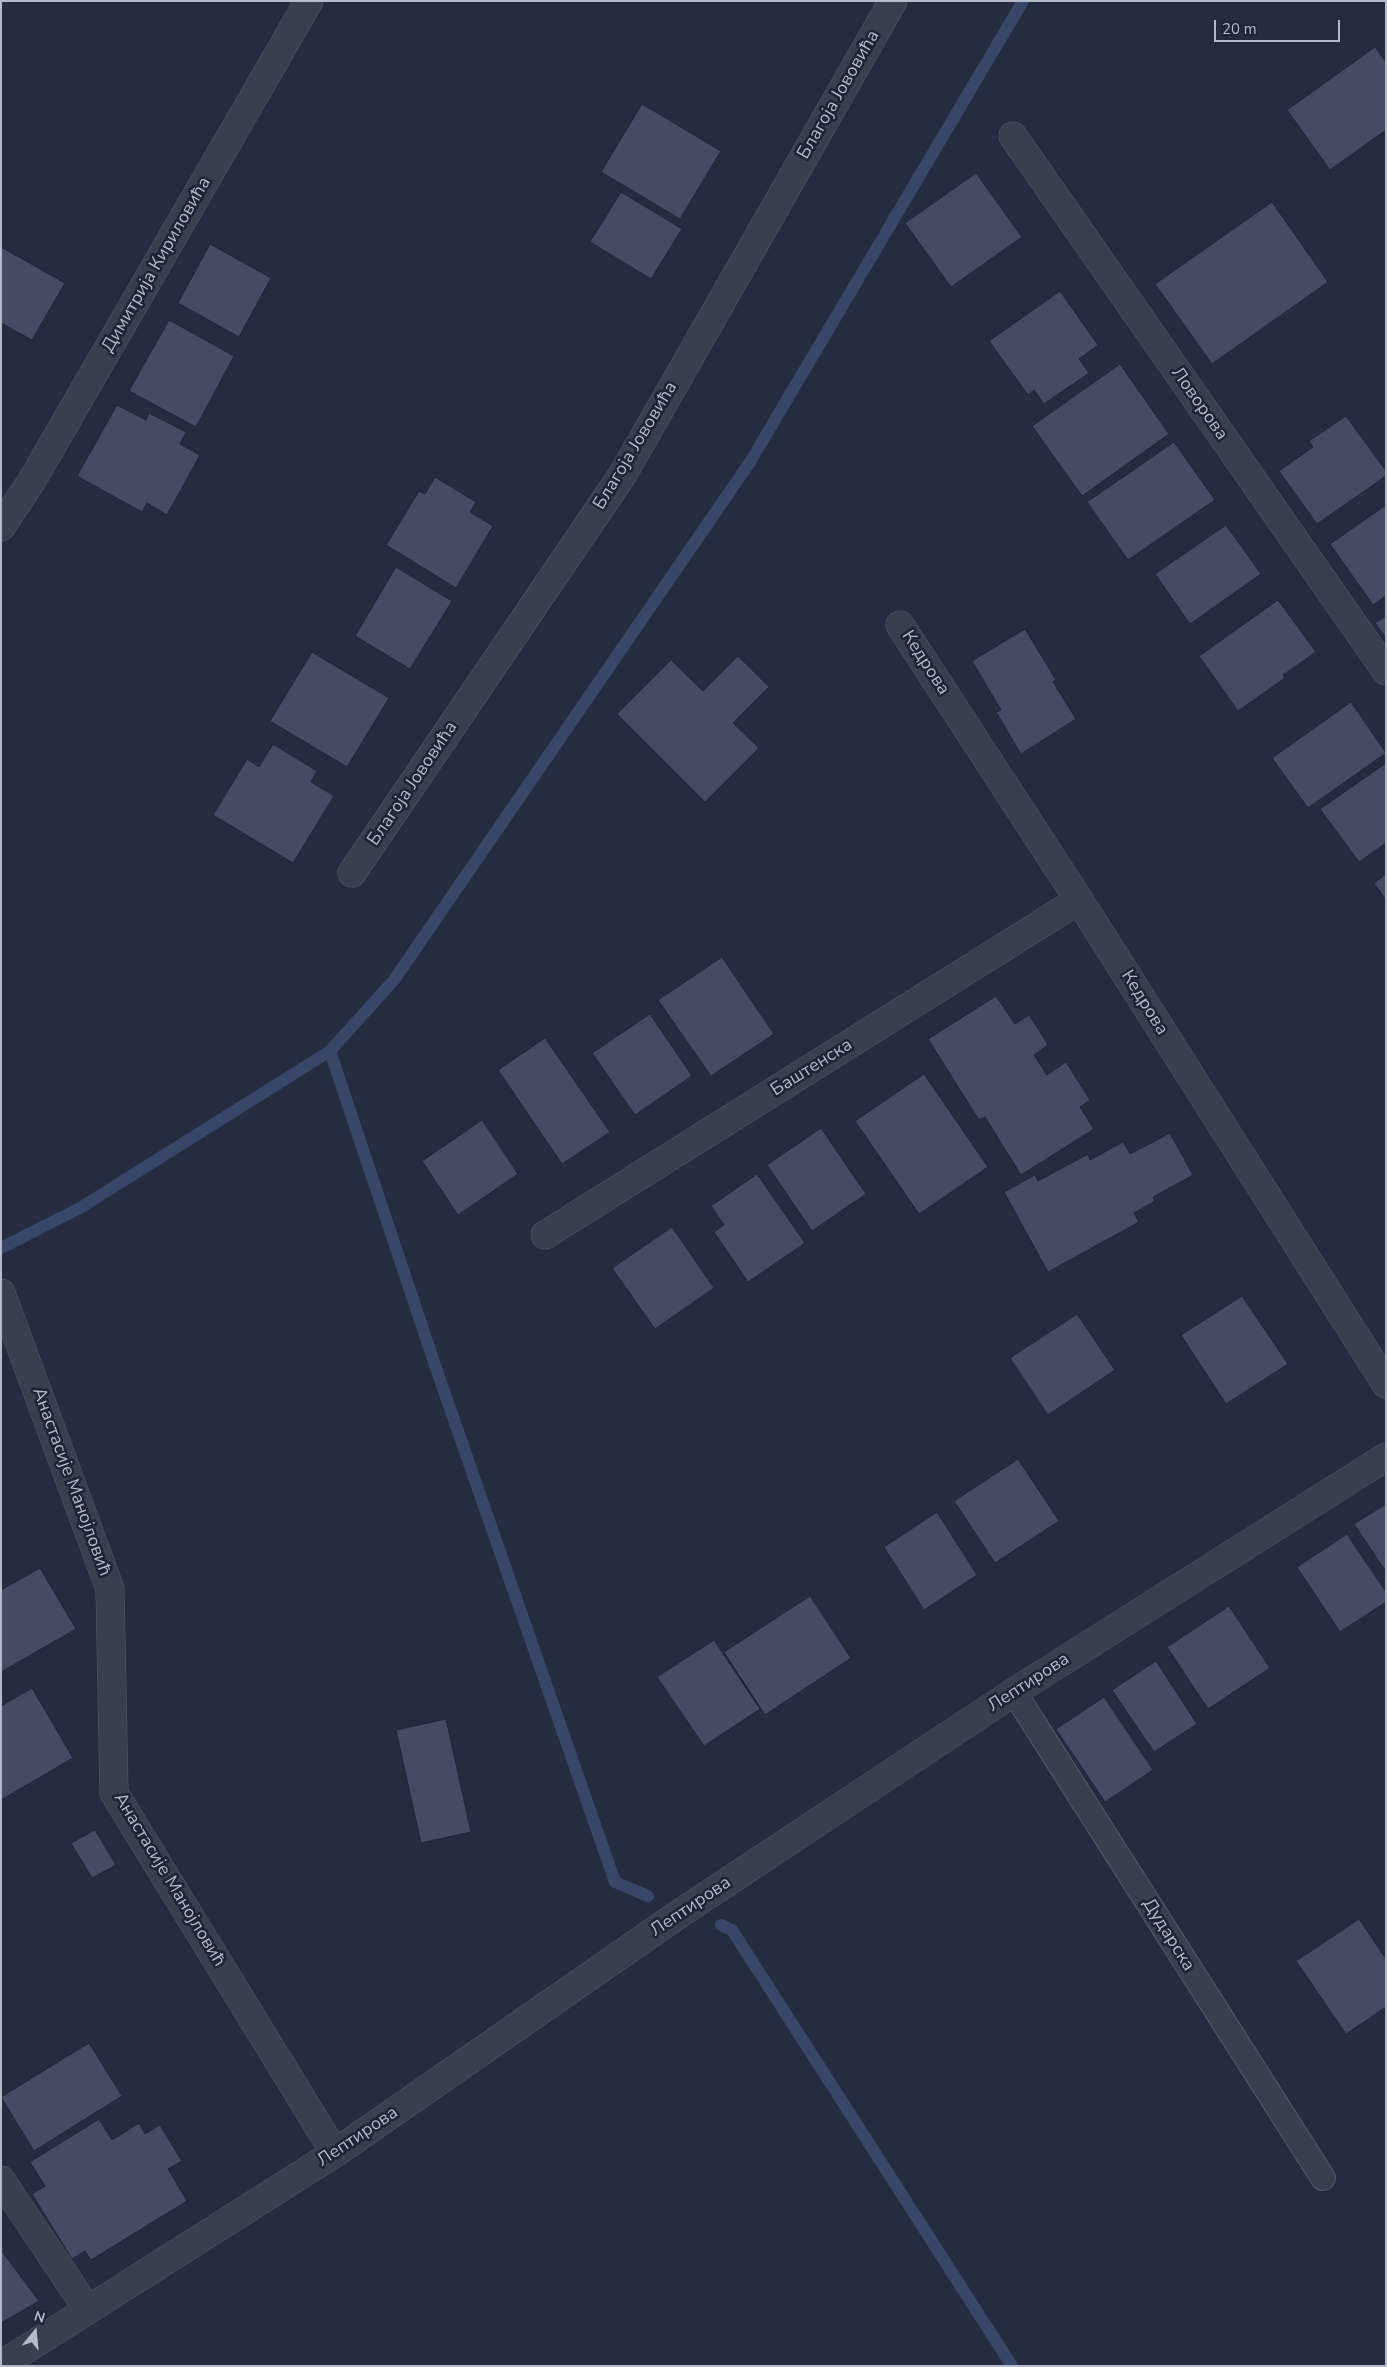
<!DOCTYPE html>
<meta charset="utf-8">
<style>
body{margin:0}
#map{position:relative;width:1387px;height:2367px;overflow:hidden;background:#242d40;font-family:"Nunito Sans",sans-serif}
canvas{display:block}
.frame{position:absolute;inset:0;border:2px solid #b4baca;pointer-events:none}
.north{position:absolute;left:10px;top:2307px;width:50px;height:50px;-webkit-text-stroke:4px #1d2435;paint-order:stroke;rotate:17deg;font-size:14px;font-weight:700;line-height:20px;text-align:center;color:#b4baca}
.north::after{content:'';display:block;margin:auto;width:18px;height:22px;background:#b4baca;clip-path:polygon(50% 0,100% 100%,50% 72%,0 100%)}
.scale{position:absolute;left:1214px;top:20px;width:126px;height:22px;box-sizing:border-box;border:2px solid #b4baca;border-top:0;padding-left:6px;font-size:15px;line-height:18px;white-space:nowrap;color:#b4baca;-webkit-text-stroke:4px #1d2435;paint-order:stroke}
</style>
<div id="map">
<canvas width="1387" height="2367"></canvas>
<div class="frame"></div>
<div class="north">N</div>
<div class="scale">20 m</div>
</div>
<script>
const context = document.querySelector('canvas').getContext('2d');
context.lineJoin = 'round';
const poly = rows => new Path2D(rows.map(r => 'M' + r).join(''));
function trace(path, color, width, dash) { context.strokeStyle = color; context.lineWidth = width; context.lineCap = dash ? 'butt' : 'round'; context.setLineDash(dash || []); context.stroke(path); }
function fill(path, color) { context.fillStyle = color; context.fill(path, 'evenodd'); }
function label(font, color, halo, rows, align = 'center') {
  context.font = font + ' "Nunito Sans",sans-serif'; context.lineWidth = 5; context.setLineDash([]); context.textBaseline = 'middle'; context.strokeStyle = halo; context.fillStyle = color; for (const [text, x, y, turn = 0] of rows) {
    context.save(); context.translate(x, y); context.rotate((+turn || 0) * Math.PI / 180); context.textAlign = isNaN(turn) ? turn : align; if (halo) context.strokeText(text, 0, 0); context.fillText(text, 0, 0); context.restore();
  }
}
trace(poly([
 [330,1051,438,1374,615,1882,648,1896],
 [1,1248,80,1208,330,1051,394,980,750,462,1023,1],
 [721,1925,732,1930,1012,2366]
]), '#384667', 12);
const building = poly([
 [1375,47,1386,62,1386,130,1330,170,1287,110,1375,47],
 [642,104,721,151,680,219,601,172,642,104],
 [976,173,1022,237,951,287,905,223,976,173],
 [621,192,682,229,651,279,590,242,621,192],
 [1272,202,1328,282,1212,364,1155,284,1272,202],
 [210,244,271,278,239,337,178,303,210,244],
 [1,247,65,283,32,340,1,323,1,247],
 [1060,291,1098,345,1079,359,1089,373,1044,404,1034,390,1028,395,989,341,1060,291],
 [169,320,234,356,196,427,129,391,169,320],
 [1120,364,1169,434,1082,496,1032,426,1120,364],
 [117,405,146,420,149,413,186,432,180,444,200,455,167,515,147,503,142,512,77,476,117,405],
 [1346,416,1386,471,1386,476,1317,524,1279,471,1313,447,1309,441,1346,416],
 [1174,442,1215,500,1128,560,1087,502,1174,442],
 [435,477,476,502,470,512,493,526,456,588,386,545,419,491,425,494,435,477],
 [1386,505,1386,596,1373,605,1330,544,1386,505],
 [1226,525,1261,574,1190,624,1155,574,1226,525],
 [396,567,452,601,410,669,355,636,396,567],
 [1278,600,1316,652,1283,675,1285,678,1238,711,1199,656,1278,600],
 [1386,616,1386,638,1375,623,1386,616],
 [1025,629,1056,680,1053,682,1076,719,1021,754,996,712,1001,710,972,661,1025,629],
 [312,652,389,698,347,767,270,721,312,652],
 [738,656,769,687,733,723,759,748,705,802,617,714,671,660,703,691,738,656],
 [1351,702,1386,753,1308,808,1272,758,1351,702],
 [273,744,317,771,311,782,334,796,293,863,213,815,247,759,259,767,273,744],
 [1386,763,1386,843,1359,862,1320,809,1386,763],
 [1386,874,1386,900,1374,883,1386,874],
 [722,957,774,1034,711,1076,658,1000,722,957],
 [996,996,1015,1024,1029,1015,1039,1030,1048,1045,1034,1055,1047,1075,1066,1062,1090,1100,1080,1107,1094,1129,1021,1175,985,1117,979,1120,928,1039,996,996],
 [650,1014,692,1076,635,1115,592,1053,650,1014],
 [545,1038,610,1132,562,1164,498,1070,545,1038],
 [924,1074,988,1167,919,1214,855,1121,924,1074],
 [482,1120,518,1174,458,1215,422,1161,482,1120],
 [821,1128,866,1194,812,1231,767,1165,821,1128],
 [1170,1133,1193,1175,1153,1197,1155,1201,1134,1213,1139,1222,1048,1272,1004,1192,1035,1175,1038,1181,1088,1154,1090,1160,1123,1142,1130,1154,1170,1133],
 [757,1174,805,1243,748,1282,714,1232,724,1225,711,1206,757,1174],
 [672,1227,714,1288,655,1329,612,1268,672,1227],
 [1242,1296,1288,1364,1226,1404,1181,1335,1242,1296],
 [1077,1314,1115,1370,1048,1415,1010,1358,1077,1314],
 [1018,1459,1059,1521,995,1563,954,1501,1018,1459],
 [1386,1504,1386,1572,1354,1524,1386,1504],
 [937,1512,977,1575,924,1610,884,1547,937,1512],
 [1347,1534,1386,1592,1386,1602,1340,1632,1297,1567,1347,1534],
 [40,1568,76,1629,1,1672,1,1590,40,1568],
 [810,1596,851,1658,765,1715,724,1652,810,1596],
 [1229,1606,1270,1668,1208,1709,1167,1647,1229,1606],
 [714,1640,760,1709,704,1746,657,1677,714,1640],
 [1156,1661,1197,1724,1154,1752,1112,1690,1156,1661],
 [32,1688,73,1758,1,1800,1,1706,32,1688],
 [1104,1697,1153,1770,1105,1802,1056,1729,1104,1697],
 [446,1719,471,1832,421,1843,396,1730,446,1719],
 [95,1830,116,1865,92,1878,71,1843,95,1830],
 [1359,1919,1386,1959,1386,2007,1346,2034,1296,1961,1359,1919],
 [89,2043,122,2096,34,2151,1,2097,89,2043],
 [99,2119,112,2140,139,2123,145,2134,160,2125,182,2161,168,2169,187,2201,91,2260,85,2251,72,2259,32,2194,45,2186,30,2162,99,2119],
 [1,2250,39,2301,1,2323,1,2250]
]);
fill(building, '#434c62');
trace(building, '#1f2637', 1);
const service = poly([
 [1014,1692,1323,2178]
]);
const minor = poly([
 [1013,136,1386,671],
 [1,527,31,482,309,1],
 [900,625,1079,900,1386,1384],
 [352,873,623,474,893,1],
 [545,1235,1079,900],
 [1,1293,110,1589,114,1793,335,2153],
 [1,2180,88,2310],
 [1,2365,335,2153,679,1914,1014,1692,1386,1457]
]);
trace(service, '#535a6a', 26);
trace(minor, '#535a6a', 29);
trace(service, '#383f4f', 24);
trace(minor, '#383f4f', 28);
label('18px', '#b4baca', '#1d2435', [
 ["Благоја Јововића",839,95,-60],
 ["Димитрија Кириловића",157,265,-60],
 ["Ловорова",1199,404,55],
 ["Благоја Јововића",636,446,-59],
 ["Кедрова",925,663,57],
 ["Благоја Јововића",413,784,-56],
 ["Кедрова",1144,1003,58],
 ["Баштенска",812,1068,-32],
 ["Анастасије Манојловић",71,1482,70],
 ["Лептирова",1029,1683,-33],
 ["Анастасије Манојловић",169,1880,59],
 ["Лептирова",691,1907,-34],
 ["Дударска",1168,1935,58],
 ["Лептирова",358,2137,-34]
]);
</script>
